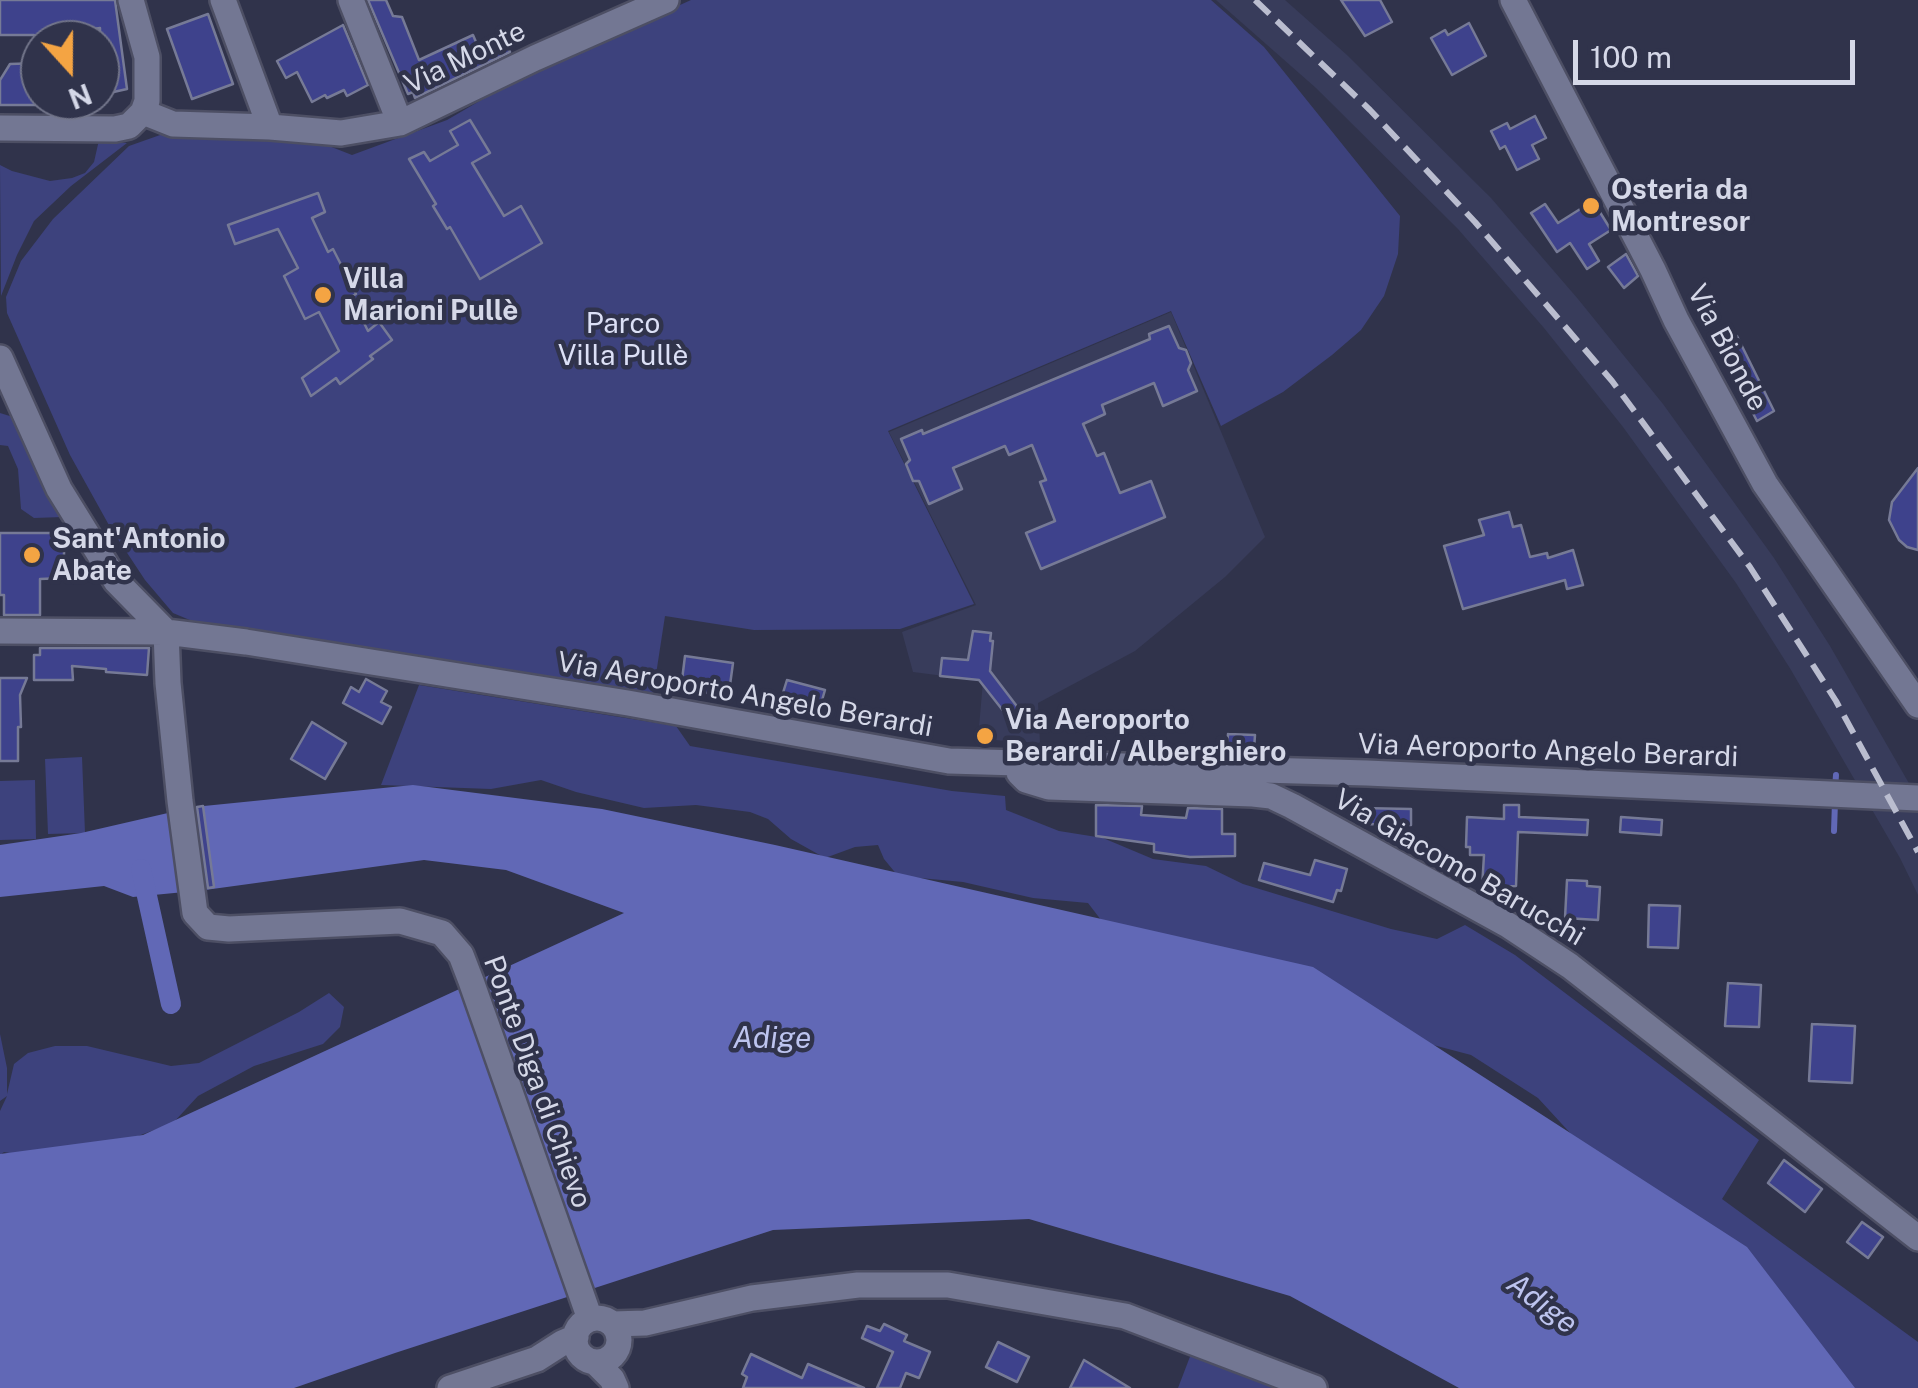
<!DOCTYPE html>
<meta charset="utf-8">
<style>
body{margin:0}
#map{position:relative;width:1918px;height:1388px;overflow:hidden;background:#30334b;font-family:"Public Sans",sans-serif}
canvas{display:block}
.north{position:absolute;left:20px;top:20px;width:100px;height:100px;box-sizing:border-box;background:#30334b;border:2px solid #72758a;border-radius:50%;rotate:159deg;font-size:28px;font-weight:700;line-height:40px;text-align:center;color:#d5d8e8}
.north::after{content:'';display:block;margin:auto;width:35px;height:45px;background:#f4a443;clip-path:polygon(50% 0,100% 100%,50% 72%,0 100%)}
.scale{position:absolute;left:1573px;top:40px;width:282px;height:45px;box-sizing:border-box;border:5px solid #d5d8e8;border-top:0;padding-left:12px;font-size:30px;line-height:35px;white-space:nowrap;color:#d5d8e8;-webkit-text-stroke:8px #30334b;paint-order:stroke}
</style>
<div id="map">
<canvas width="1918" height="1388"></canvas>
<div class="north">N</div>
<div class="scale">100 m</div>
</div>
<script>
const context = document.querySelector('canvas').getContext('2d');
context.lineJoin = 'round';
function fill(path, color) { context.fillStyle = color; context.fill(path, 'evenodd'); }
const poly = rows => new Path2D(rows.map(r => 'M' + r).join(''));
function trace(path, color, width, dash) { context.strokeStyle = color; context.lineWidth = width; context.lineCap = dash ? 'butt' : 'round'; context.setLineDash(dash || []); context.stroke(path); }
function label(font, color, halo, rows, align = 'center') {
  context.font = font + ' "Public Sans",sans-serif'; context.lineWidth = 9; context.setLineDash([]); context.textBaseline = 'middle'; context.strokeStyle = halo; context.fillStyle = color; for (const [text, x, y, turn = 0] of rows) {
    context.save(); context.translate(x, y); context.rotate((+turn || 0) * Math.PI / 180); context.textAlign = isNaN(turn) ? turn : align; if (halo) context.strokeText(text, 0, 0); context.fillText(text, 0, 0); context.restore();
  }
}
fill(poly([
 [1216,0,1285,0,1347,55,1491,198,1578,299,1663,404,1774,558,1830,646,1918,799,1918,895,1900,858,1791,670,1736,583,1623,427,1544,328,1458,229,1316,88],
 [1171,312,1265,537,1225,577,1135,651,1038,703,1040,743,978,739,983,681,913,672,902,632,976,605,889,432]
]), '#383c5b');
fill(poly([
 [691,0,1211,0,1264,47,1400,216,1398,254,1384,296,1361,330,1332,355,1283,392,1221,426,1171,311,888,431,974,604,900,629,754,630,665,616,653,694,390,653,216,631,173,613,145,580,110,527,70,455,7,313,6,297,21,261,53,219,129,146,177,129,280,136,329,146,352,155,447,120,519,78],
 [99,140,127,143,71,186,34,221,17,255,1,296,0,165,12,171,50,181,72,178,85,173,94,162],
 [0,413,13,417,63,517,34,518,21,509,18,469,8,446,0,445],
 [419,685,676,726,690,746,952,791,1005,796,1006,810,1059,831,1103,838,1153,859,1206,866,1243,884,1391,929,1437,939,1465,925,1515,955,1759,1140,1722,1199,1918,1342,1918,1388,1851,1388,1606,1172,1538,1098,1471,1055,1418,1041,1111,933,1088,903,1033,898,963,882,898,876,884,859,878,845,855,847,825,858,791,839,768,819,750,812,696,805,644,808,576,792,541,780,491,789,381,785],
 [82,757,85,833,48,834,45,759],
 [35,780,36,839,0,840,0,781],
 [329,993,344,1007,340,1027,323,1044,254,1066,198,1096,173,1123,84,1156,36,1158,4,1152,0,1155,0,1111,7,1096,0,1101,0,1034,7,1068,7,1094,14,1064,28,1053,55,1046,87,1046,171,1066,199,1063,299,1012],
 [1191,1354,1274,1388,1178,1388]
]), '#3d427d');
fill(poly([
 [413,785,602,809,775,845,1313,967,1747,1247,1855,1388,1459,1388,1290,1296,1029,1219,773,1230,395,1353,294,1388,0,1388,0,1154,143,1135,624,913,506,870,424,860,205,890,133,897,104,886,0,897,0,845,81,833,194,807]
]), '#6168b6');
trace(poly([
 [1835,789,1836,775],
 [1834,831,1835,802]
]), '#6168b6', 6);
trace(poly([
 [141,869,171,1004]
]), '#6168b6', 20);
const building = poly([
 [0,0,115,0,127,89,100,95,100,28,52,35,53,40,36,40,34,35,0,35,0,0],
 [368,0,386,0,393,16,402,17,419,60,473,35,482,56,506,44,510,52,415,98,413,92,408,94,368,0],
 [1341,0,1380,0,1392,22,1365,36,1341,0],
 [208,14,233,84,192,99,167,29,208,14],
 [1469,23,1486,56,1452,75,1431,38,1445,30,1448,35,1469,23],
 [343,25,368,85,347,96,344,90,327,98,325,95,312,102,297,72,286,78,277,61,343,25],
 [40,63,40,105,0,105,0,80,10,64,40,63],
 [1535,116,1546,138,1532,145,1539,159,1517,170,1505,146,1500,149,1491,131,1507,123,1510,129,1535,116],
 [470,120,490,153,472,163,504,216,521,206,542,243,480,279,450,227,447,229,433,206,436,204,409,159,424,152,430,161,458,145,450,131,470,120],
 [318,193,325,212,312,218,328,252,333,249,356,294,351,297,368,331,379,322,392,340,370,356,373,359,340,384,336,378,311,396,302,378,339,351,319,312,305,319,284,276,298,268,278,229,235,244,228,225,318,193],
 [1593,201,1611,230,1589,244,1599,261,1587,269,1570,243,1557,252,1531,213,1545,204,1558,223,1593,201],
 [1626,254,1638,276,1624,288,1608,267,1626,254],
 [1169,326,1179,348,1186,350,1191,363,1188,370,1197,391,1163,406,1154,383,1102,405,1105,414,1083,424,1097,456,1104,453,1120,493,1151,481,1165,517,1041,569,1026,533,1055,521,1040,482,1046,480,1032,445,1009,455,1005,446,953,468,962,489,929,504,919,481,913,481,906,464,910,460,901,439,922,430,923,434,1150,339,1149,334,1169,326],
 [1737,336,1774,411,1757,421,1718,345,1737,336],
 [1918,468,1918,550,1907,547,1899,540,1889,520,1892,502,1918,468],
 [1509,512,1513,527,1521,525,1530,557,1547,553,1548,558,1573,550,1583,585,1567,589,1565,580,1463,609,1444,546,1484,535,1479,520,1509,512],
 [0,533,64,533,64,578,40,579,40,615,4,615,4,595,0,595,0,533],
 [973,631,991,633,990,641,993,641,990,671,1019,709,1008,717,979,680,940,676,942,658,968,660,973,631],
 [40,648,149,648,147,675,106,672,106,669,72,666,73,680,34,680,34,655,40,655,40,648],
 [685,656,733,663,730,685,724,684,723,695,685,690,686,680,682,680,685,656],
 [0,678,27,678,20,695,21,727,18,727,18,761,0,761,0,678],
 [366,679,387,691,381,702,391,707,382,724,343,703,351,687,359,692,366,679],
 [787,680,825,690,820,707,782,696,787,680],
 [312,722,346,743,325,779,291,759,312,722],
 [1228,734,1255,735,1254,750,1227,749,1228,734],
 [1096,805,1142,806,1141,815,1186,818,1188,808,1222,809,1222,834,1235,834,1235,856,1190,857,1154,852,1154,844,1096,836,1096,805],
 [1504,805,1519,805,1519,817,1588,820,1587,835,1518,832,1516,886,1482,888,1484,855,1470,855,1470,847,1466,847,1467,817,1504,819,1504,805],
 [203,806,214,887,208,888,197,807,203,806],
 [1360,808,1411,809,1411,825,1359,824,1360,808],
 [1621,817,1662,820,1661,835,1620,832,1621,817],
 [1315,860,1347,869,1341,891,1337,890,1333,902,1259,880,1264,863,1310,875,1315,860],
 [1567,880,1587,881,1587,886,1600,887,1598,920,1565,918,1567,880],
 [1649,905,1680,906,1678,948,1648,947,1649,905],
 [1728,983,1761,985,1759,1027,1725,1026,1728,983],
 [1812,1024,1855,1026,1852,1083,1809,1081,1812,1024],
 [1784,1160,1822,1189,1805,1212,1768,1183,1784,1160],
 [1862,1222,1883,1237,1868,1258,1847,1242,1862,1222],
 [884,1324,907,1335,904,1341,930,1352,919,1378,906,1373,900,1388,877,1388,893,1352,862,1338,867,1326,880,1331,884,1324],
 [998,1342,1029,1357,1017,1382,986,1367,998,1342],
 [751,1354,802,1378,808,1364,864,1388,743,1388,747,1377,742,1374,751,1354],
 [1084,1360,1130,1388,1070,1388,1084,1360]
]);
fill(building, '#3e428c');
trace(building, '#767a96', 2.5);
const minor = poly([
 [131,0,147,57,147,101,143,112],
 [223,0,270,127],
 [351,0,400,123],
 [1513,0,1653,270,1676,320,1765,484,1918,705],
 [143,112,173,124,270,127,341,133,400,123,535,58,666,0],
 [0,128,115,129,129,126,143,112],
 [0,358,59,489,116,581,166,632],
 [0,631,166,632,246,642,628,703,949,761,1367,773,1918,798],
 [166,632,168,683,180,801,195,913,208,927,229,929,400,921,442,933,461,955,471,981,590,1319],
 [1018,762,1019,773,1026,780,1049,787,1253,794,1271,796,1292,806,1508,925,1570,966,1918,1238],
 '575 1340a22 22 0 1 1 44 0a22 22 0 1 1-44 0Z',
 [613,1324,645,1323,752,1298,858,1285,948,1285,1125,1316,1314,1388],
 [595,1362,612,1379,616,1388],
 [450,1388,537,1359,562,1343,576,1337]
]);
trace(minor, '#4d4f64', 30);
trace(minor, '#737793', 25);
trace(poly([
 [1255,0,1370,110,1475,222,1612,381,1750,567,1836,701,1918,852]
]), '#babdcf', 6, [20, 10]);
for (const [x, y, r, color] of [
 [1591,206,10,"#f4a443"],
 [323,295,10,"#f4a443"],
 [32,555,10,"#f4a443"],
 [985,736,10,"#f4a443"]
]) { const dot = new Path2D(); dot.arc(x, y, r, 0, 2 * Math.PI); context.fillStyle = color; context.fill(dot); trace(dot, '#30334b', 4); }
label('28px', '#d5d8e8', '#30334b', [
 ["Via Monte",465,58,-26],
 ["Via Bionde",1727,348,62],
 ["Via Aeroporto Angelo Berardi",745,695,10],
 ["Via Aeroporto Angelo Berardi",1548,751,2],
 ["Via Giacomo Barucchi",1459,868,30],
 ["Ponte Diga di Chievo",537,1082,70]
]);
label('bold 28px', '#d5d8e8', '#30334b', [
 ["Osteria da",1611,190],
 ["Montresor",1611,222],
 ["Villa",343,279],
 ["Marioni Pullè",343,311],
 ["Sant'Antonio",52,539],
 ["Abate",52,571],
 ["Via Aeroporto",1005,720],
 ["Berardi / Alberghiero",1005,752]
], 'left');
label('28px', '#dce0f6', '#30334b', [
 ["Parco",623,324],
 ["Villa Pullè",623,356]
]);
label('italic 30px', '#bdc4ef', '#30334b', [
 ["Adige",772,1039],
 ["Adige",1542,1304,37]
]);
</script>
